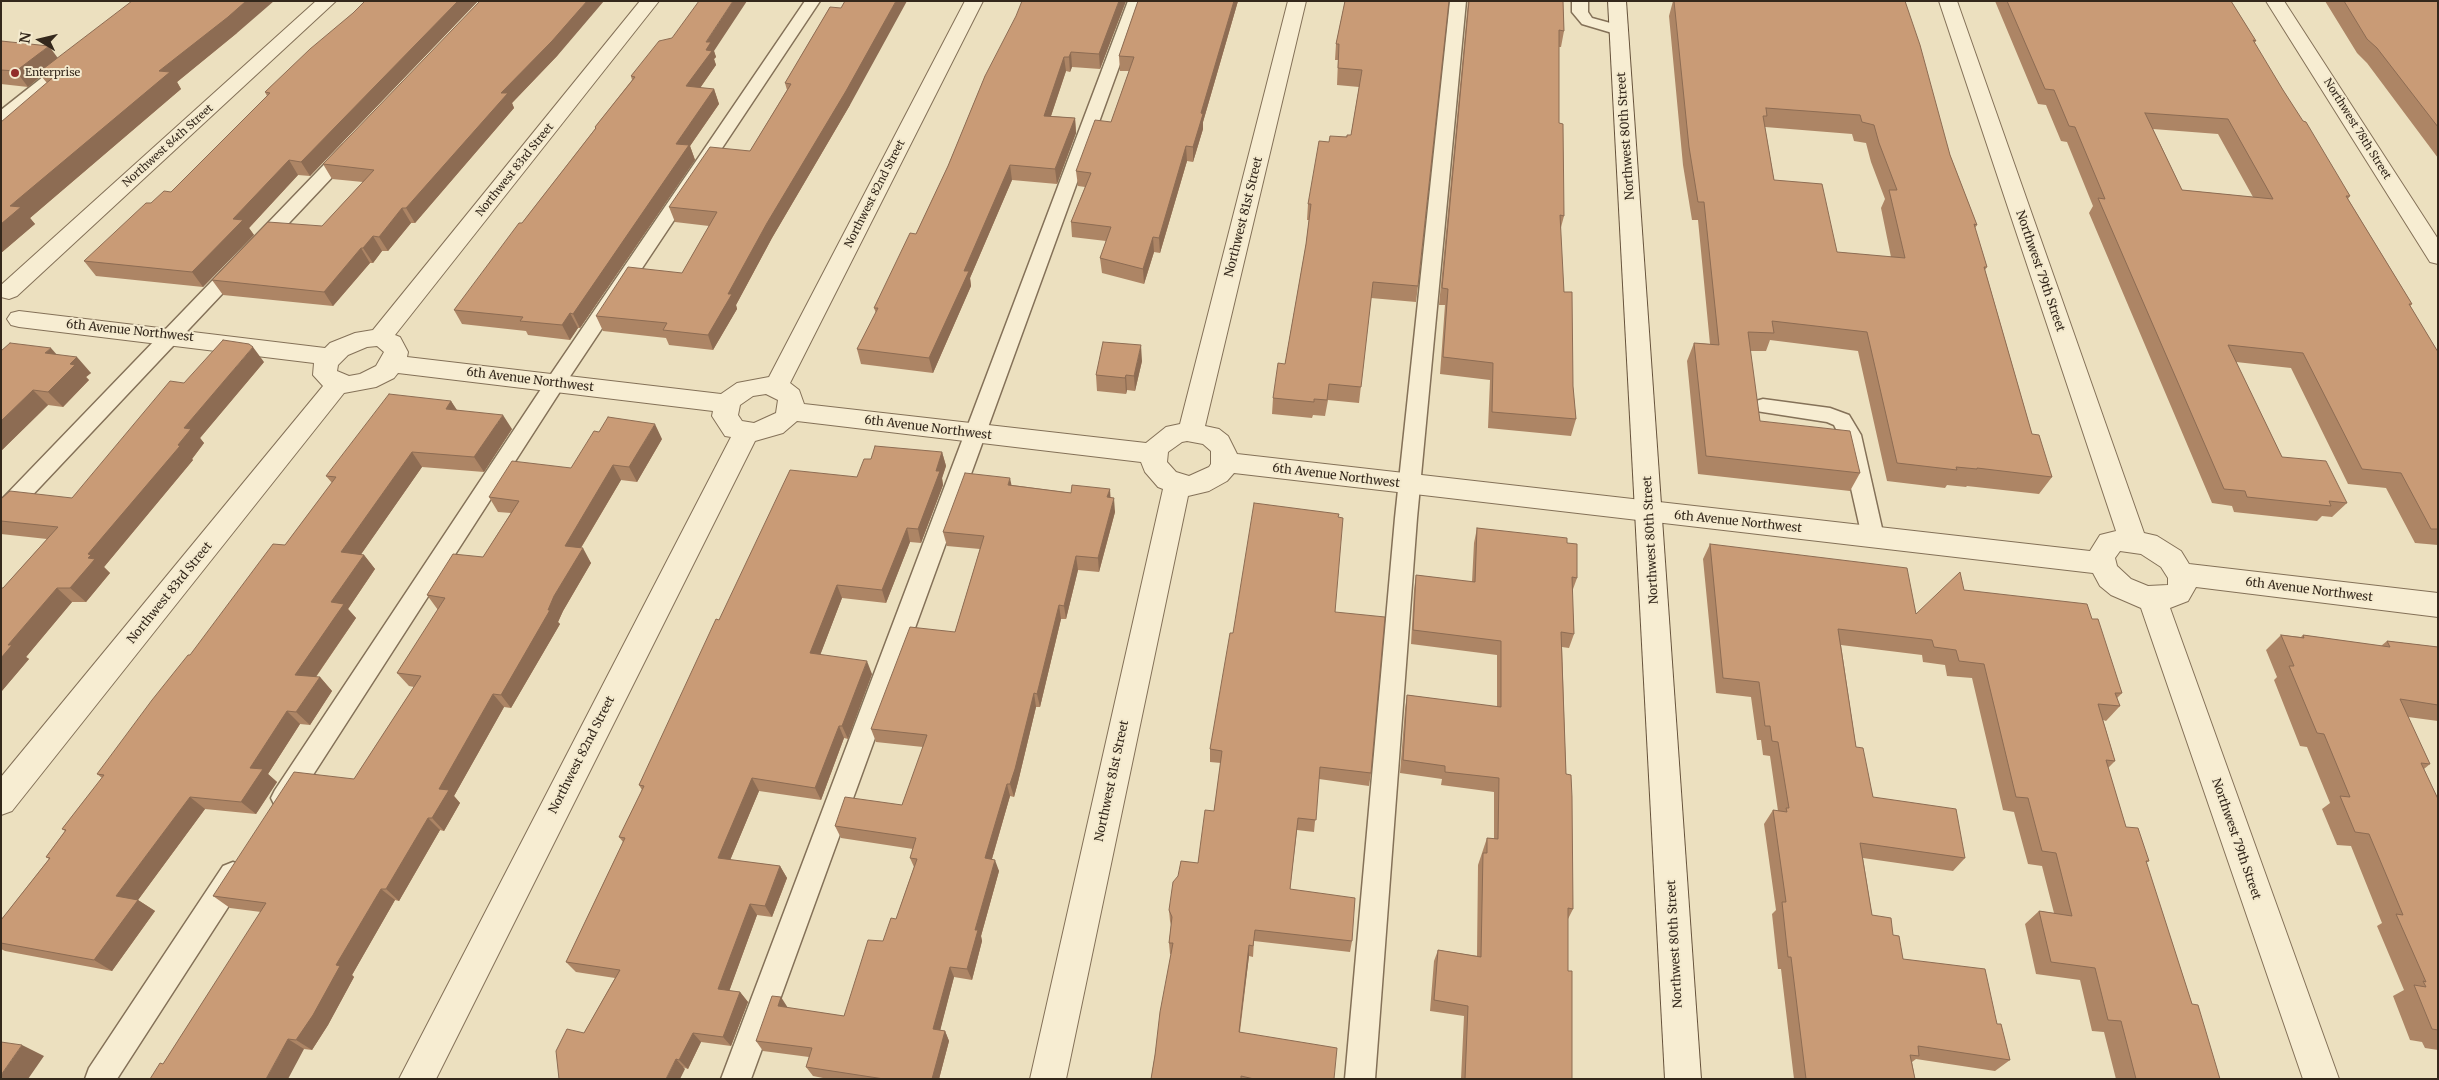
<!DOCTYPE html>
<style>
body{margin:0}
#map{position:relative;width:2439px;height:1080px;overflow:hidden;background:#ece0bf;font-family:Merriweather,serif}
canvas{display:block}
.frame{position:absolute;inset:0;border:2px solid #34281c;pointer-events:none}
.north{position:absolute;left:15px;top:15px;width:50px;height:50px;-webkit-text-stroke:4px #f4eace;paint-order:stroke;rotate:279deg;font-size:14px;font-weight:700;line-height:20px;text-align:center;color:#34281c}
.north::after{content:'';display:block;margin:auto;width:18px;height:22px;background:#34281c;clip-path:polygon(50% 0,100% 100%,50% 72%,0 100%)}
</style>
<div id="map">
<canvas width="2439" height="1080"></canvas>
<div class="frame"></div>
<div class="north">N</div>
</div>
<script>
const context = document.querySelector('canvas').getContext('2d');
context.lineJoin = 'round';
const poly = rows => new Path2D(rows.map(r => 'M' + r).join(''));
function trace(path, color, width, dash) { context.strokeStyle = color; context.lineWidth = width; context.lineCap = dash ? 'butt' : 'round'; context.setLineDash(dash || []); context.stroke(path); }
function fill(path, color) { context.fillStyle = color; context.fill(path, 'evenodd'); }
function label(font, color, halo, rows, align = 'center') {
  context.font = font + ' Merriweather,serif'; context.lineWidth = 4; context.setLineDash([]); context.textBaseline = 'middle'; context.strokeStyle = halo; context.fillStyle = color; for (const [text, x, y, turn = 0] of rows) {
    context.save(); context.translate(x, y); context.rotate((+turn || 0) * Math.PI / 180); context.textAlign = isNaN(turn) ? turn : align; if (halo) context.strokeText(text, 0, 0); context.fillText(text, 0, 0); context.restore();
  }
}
const lane = poly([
 [805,1,820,1,563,387,293,806,284,810,275,806,271,798,275,790,549,377,805,1],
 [1128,1,1143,1,751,1079,721,1079,1128,1],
 [1450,1,1466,1,1417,518,1375,1079,1345,1079,1395,518,1450,1],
 [1572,1,1588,1,1588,12,1592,18,1625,27,1627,30,1619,35,1582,24,1572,12,1572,1],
 [69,59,75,61,77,64,75,67,7,122,1,123,1,110,63,61,69,59],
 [349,144,355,145,358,149,355,153,9,520,1,522,1,500,343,145,349,144],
 [1763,399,1830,408,1849,415,1861,435,1884,537,1881,543,1873,546,1865,543,1862,537,1839,435,1834,425,1827,422,1756,411,1753,406,1756,401,1763,399],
 [233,862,243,866,247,875,243,884,117,1079,85,1079,89,1068,223,866,233,862]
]);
const street = poly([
 [316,1,336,1,17,296,9,299,1,297,1,285,316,1],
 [640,1,659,1,395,335,400,337,408,352,407,357,721,394,737,383,769,377,965,1,983,1,790,383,799,390,804,404,1146,443,1166,427,1180,424,1288,1,1306,1,1205,426,1219,429,1228,436,1237,454,2090,551,2100,535,2116,531,1939,1,1957,1,2144,533,2157,536,2181,551,2189,564,2438,593,2438,617,2196,587,2188,601,2170,608,2339,1079,2303,1079,2141,608,2111,595,2100,586,2093,573,1234,473,1227,481,1209,491,1188,496,1066,1079,1030,1079,1163,489,1158,487,1145,472,1141,462,797,421,783,433,755,441,436,1079,399,1079,731,437,725,436,712,416,713,411,398,373,394,378,376,387,344,393,12,811,1,815,1,777,323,386,313,375,314,363,19,327,11,325,7,319,11,313,19,311,325,348,330,343,355,333,373,330,640,1],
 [377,346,384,352,376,366,360,374,349,376,337,371,338,365,348,355,367,347,377,346],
 [766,394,778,400,776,413,754,423,742,421,738,415,740,405,753,396,766,394],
 [1187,441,1203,444,1211,451,1211,464,1209,467,1189,476,1176,472,1167,462,1168,452,1182,442,1187,441],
 [2120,551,2141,554,2161,567,2168,578,2168,585,2148,586,2131,579,2117,566,2115,558,2120,551],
 [2266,1,2284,1,2438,239,2438,264,2430,262,2266,1]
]);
const secondary = poly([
 [1608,1,1626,1,1701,1079,1665,1079,1608,1]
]);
trace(lane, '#847158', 3);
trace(street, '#847158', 2);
trace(secondary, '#66523b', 2);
fill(lane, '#f7edd2');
fill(street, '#f7edd2');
fill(secondary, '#f7edd2');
fill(poly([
 [365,1,478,1,310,176,298,175,249,228,254,235,203,287,96,276,84,261,151,203,171,192,267,96,265,92,353,13],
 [1126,1,1100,69,1072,67,1070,72,1066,71,1051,116,1075,118,1076,133,1057,184,1012,180,970,278,971,286,933,373,861,364,857,349,876,313,874,308,916,234,948,166,985,76],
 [1138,1,1238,1,1203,122,1203,129,1193,162,1187,161,1160,253,1154,252,1144,284,1102,273,1100,258,1106,241,1072,237,1071,222,1085,187,1078,186,1076,171,1111,122,1129,71,1120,71,1119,56],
 [1345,1,1418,286,1416,302,1371,298,1359,403,1328,400,1325,416,1313,415,1312,418,1272,414,1273,398,1285,364,1306,244,1309,220,1307,220,1308,204,1329,142,1351,135,1359,87,1337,85,1338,60,1335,60,1336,44],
 [1468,1,1563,1,1564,31,1561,47,1559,47,1559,123,1564,216,1560,231,1564,292,1576,419,1571,436,1488,428,1490,380,1440,374,1445,305,1439,305],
 [1673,1,1905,1,1950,155,1977,225,1975,228,1987,267,1985,270,2032,434,2052,477,2039,494,1967,486,1966,487,1947,485,1945,488,1887,481,1858,351,1770,340,1766,351,1750,351,1760,421,1860,473,1850,491,1698,474,1687,361,1694,343,1710,344,1698,220,1692,220,1683,165,1669,16],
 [1765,127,1852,134,1854,141,1866,143,1871,162,1885,199,1881,208,1891,257,1837,252,1774,180],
 [1995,1,2231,1,2256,41,2254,43,2283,90,2350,196,2348,199,2412,304,2410,306,2438,352,2438,545,2415,543,2386,488,2348,484,2291,368,2236,362,2282,457,2347,503,2332,517,2322,516,2317,521,2234,512,2232,506,2212,503,2089,213,2093,206,2067,142,2061,141,2046,105,2038,104],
 [2153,129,2218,134,2253,197,2182,190],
 [2325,1,2438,1,2438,158,2367,63,2357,53],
 [830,7,850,105,772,238,736,305,737,309,713,350,669,345,666,338,603,331,596,316,682,273,709,226,675,222,669,207,750,151,787,90,785,83],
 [237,33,177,82,181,89,30,218,35,224,1,253,47,83,41,76,28,87,1,84,1,41,58,58],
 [714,51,716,57,714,59,716,65,700,88,714,89,719,104,690,146,695,160,580,328,578,328,570,340,528,335,526,331,462,324,454,310,522,223,595,129,595,127,632,80,631,76],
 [558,55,512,103,514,108,415,223,411,223,388,251,382,251,373,263,370,263,333,306,223,295,212,280,322,226,363,182,332,179,323,164],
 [1,351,57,355,91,373,86,377,89,380,63,407,48,405,1,451],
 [1142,361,1135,391,1127,390,1126,394,1097,391,1096,375],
 [264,362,200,438,204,443,192,459,193,460,104,567,110,573,86,602,72,602,26,657,29,659,1,692,3,588,47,539,1,534,1,499,72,498,184,383],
 [451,401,456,410,512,429,484,472,422,467,361,554,364,555,375,569,348,609,356,618,316,677,320,677,332,691,310,725,300,724,268,774,277,782,256,814,205,809,138,900,155,911,112,971,5,951,1,949,1,920,49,859,46,857,65,831,62,829,102,778,97,774,190,655,285,545,332,483,326,476],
 [662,439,637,482,621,480,581,548,591,563,563,611,558,622,560,624,511,708,504,707,454,796,460,803,444,831,440,830,399,901,395,900,352,975,354,977,328,1025,312,1050,304,1049,163,1064,261,912,230,908,213,896,354,779,414,687,409,686,397,673,438,610,427,595,483,557,511,513,498,512,489,497,571,468],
 [942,452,946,466,942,478,943,485,921,543,910,542,886,603,842,598,820,655,872,674,848,739,844,738,821,800,759,791,730,860,780,866,787,878,772,917,757,915,729,991,740,992,748,1002,731,1046,701,1042,688,1069,584,1033,615,978,576,972,566,962,623,842,619,837,642,790,639,785,719,620,857,477,871,459],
 [1012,485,1110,498,1115,512,1099,572,1078,570,1066,619,1061,619,1040,707,1036,707,1018,782,1014,797,1010,796,992,859,999,871,981,936,982,941,972,980,954,977,940,1030,945,1031,949,1041,939,1079,828,1079,813,1076,806,1067,809,1057,763,1051,756,1041,788,1008,844,1016,896,919,914,867,910,858,913,849,841,838,835,826,902,805,923,747,876,742,871,729,955,632,980,549,947,546,943,532],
 [1477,528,1567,543,1577,578,1572,592,1574,634,1569,648,1562,647,1566,774,1573,909,1568,919,1568,971,1572,1079,1461,1079,1464,1016,1430,1011,1434,961,1438,950,1477,956,1478,865,1487,838,1494,839,1494,792,1441,785,1442,779,1400,773,1405,709,1407,695,1497,707,1497,655,1411,644,1414,590,1416,575,1472,582,1474,543],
 [1710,544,1916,614,1964,590,2092,619,2122,693,2117,698,2120,706,2106,721,2103,720,2115,761,2108,768,2126,827,2149,861,2146,863,2192,1004,2220,1079,2116,1079,2104,1032,2092,1031,2080,980,2036,974,2025,924,2039,911,2054,913,2042,866,2028,864,2014,812,2003,810,1972,678,1947,676,1945,665,1923,662,1922,655,1841,645,1856,747,1873,797,1965,858,1953,871,1863,858,1872,915,1893,935,1903,959,1997,1024,2010,1060,1995,1071,1916,1059,1912,1062,1915,1079,1794,1079,1781,969,1778,969,1772,914,1776,910,1764,824,1773,810,1778,811,1770,756,1763,755,1761,740,1757,740,1751,697,1716,693,1703,559],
 [1335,612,1371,773,1369,786,1319,779,1314,832,1297,830,1290,889,1352,941,1350,952,1254,941,1253,957,1249,956,1240,1032,1334,1079,1151,1079,1171,954,1170,954,1169,943,1171,925,1170,921,1169,910,1198,863,1214,811,1221,763,1210,762,1210,749,1233,633],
 [2281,635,2301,637,2303,635,2381,646,2387,641,2438,647,2438,721,2408,717,2430,764,2424,769,2438,799,2438,1050,2425,1048,2422,1042,2410,1040,2393,996,2404,990,2377,926,2382,923,2351,846,2337,845,2322,809,2330,803,2307,747,2300,746,2274,680,2277,677,2266,650]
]), '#ad8565');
fill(poly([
 [246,1,274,1,237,33,177,82,181,89,30,218,35,224,1,253,1,224,10,206,159,71],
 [458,1,478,1,310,176,301,162],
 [587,1,604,1,558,55,512,103,514,108,415,223,406,208,501,93],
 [733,1,747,1,714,51,716,57,714,59,716,65,691,101,686,86,706,42],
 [896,1,907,1,850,105,772,238,736,305,737,309,713,350,708,335,728,294,767,223],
 [1119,1,1126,1,1100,69,1099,54],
 [1234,1,1238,1,1203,122,1203,129,1193,162,1193,147,1201,113],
 [49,46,60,61,39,72,41,76,28,87,16,71],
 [1071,52,1072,67,1070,72,1069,57],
 [1064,57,1066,71,1046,131,1044,116],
 [714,89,719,104,690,146,695,160,580,328,573,314,676,144],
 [1075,118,1076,133,1057,184,1055,169],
 [1186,146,1187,161,1160,253,1159,238],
 [289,160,298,175,249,228,254,235,203,287,192,272,233,219],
 [1010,165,1012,180,970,278,971,286,933,373,929,358,964,271],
 [402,208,411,223,388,251,379,237],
 [373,236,382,251,373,263,363,248],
 [1153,237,1154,252,1144,284,1143,269],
 [361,248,370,263,333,306,324,292],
 [570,313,578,328,570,340,562,325],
 [1141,345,1142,361,1135,391,1134,376],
 [253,347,264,362,200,438,204,443,192,459,193,460,104,567,110,573,86,602,70,588,88,558,88,554,184,428],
 [51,348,65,364,45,353],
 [77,357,91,373,86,377,89,380,63,407,48,392,70,364],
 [1126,375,1127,390,1126,394,1125,378],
 [33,390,48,405,1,451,1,421],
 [451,401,461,416,446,409],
 [503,415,512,429,484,472,474,457],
 [655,424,662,439,637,482,629,467],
 [412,452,422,467,353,566,341,552],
 [942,452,946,466,942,478,943,485,921,543,918,529],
 [613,465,621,480,573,561,565,546],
 [1010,478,1013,492,1008,485],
 [1110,489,1111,504,1107,497],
 [1114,498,1115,512,1099,572,1098,558],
 [907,528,910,542,886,603,882,590],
 [583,548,591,563,563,611,558,622,560,624,511,708,501,695,548,610,554,596],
 [364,555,375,569,348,609,356,618,308,688,295,675,331,602],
 [1076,556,1078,570,1066,619,1064,606],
 [837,585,842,598,816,666,810,653],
 [57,588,72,602,26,657,29,659,1,692,1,658,8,645],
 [1059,605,1061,619,1040,707,1037,694],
 [867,661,872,674,848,739,842,726],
 [320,677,332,691,310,725,296,712],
 [1034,693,1036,707,1018,782,1014,797,1010,784],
 [493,694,504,707,454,796,460,803,444,831,432,818,439,789],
 [287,711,300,724,268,774,277,782,256,814,241,802,250,768],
 [839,726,844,738,821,800,815,788],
 [752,778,759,791,726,870,718,858],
 [1007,784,1010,796,989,869,985,858],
 [190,797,205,809,138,900,155,911,112,971,94,960,116,896],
 [428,818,440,830,399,901,386,889],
 [995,860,999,871,981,936,982,941,972,980,967,969,975,930],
 [780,866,787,878,772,917,765,906],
 [381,889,395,900,352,975,354,977,328,1025,312,1050,296,1040,336,965],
 [750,904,757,915,726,1000,718,989],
 [1249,945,1249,956,1238,1042,1239,1032],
 [950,967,954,977,938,1039,933,1029],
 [740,992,748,1002,731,1046,723,1037],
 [781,997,788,1008,778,1006],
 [945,1031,949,1041,939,1079,932,1079],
 [693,1033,701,1042,688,1069,679,1060],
 [288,1039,304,1049,288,1079,266,1079],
 [22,1045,44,1056,28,1079,1,1079,1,1075],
 [676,1059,685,1069,680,1079,666,1079]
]), '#8d6c53');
const building = poly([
 [132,1,246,1,228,17,159,71,170,72,10,206,21,207,1,224,1,122,57,74,39,72,132,1],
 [365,1,458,1,301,162,289,160,233,219,243,220,192,272,84,261,146,203,151,203,164,191,171,192,270,93,265,92,310,49,353,13,365,1],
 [480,1,587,1,552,41,501,93,508,93,406,208,402,208,379,237,373,236,363,248,361,248,324,292,212,280,268,222,322,226,374,170,323,164,480,1],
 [699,1,733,1,706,42,711,42,706,50,712,51,686,86,714,89,676,144,689,145,573,314,570,313,562,325,520,321,523,317,454,310,519,223,522,223,596,128,595,127,635,77,631,76,659,41,672,38,699,1],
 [845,1,896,1,846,91,767,223,728,294,732,294,708,335,663,330,667,323,596,316,628,267,682,273,717,212,669,207,710,147,750,151,791,84,785,83,830,7,841,8,845,1],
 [1022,1,1119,1,1099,54,1071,52,1069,57,1064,57,1044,116,1075,118,1055,169,1010,165,964,271,969,271,929,358,857,349,878,308,874,308,910,233,916,234,948,166,985,76,1016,16,1022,1],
 [1138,1,1234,1,1201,113,1203,114,1193,147,1186,146,1159,238,1153,237,1143,269,1100,258,1111,227,1071,222,1091,173,1076,171,1095,120,1111,122,1134,57,1119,56,1138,1],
 [1345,1,1449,1,1418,286,1373,282,1361,387,1329,384,1327,400,1314,399,1314,402,1273,398,1278,363,1285,364,1306,244,1311,204,1308,204,1319,141,1329,142,1330,136,1347,137,1347,135,1351,135,1362,70,1338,68,1339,44,1336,44,1345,1],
 [1469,1,1563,1,1564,31,1559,30,1559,123,1563,124,1564,216,1560,215,1564,292,1572,292,1573,386,1576,419,1492,412,1493,363,1443,357,1448,289,1442,288,1469,1],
 [1674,1,1905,1,1920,45,1950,155,1977,225,1974,224,1987,267,1984,267,2032,434,2039,435,2052,477,1977,468,1977,469,1956,467,1957,470,1897,463,1867,332,1772,321,1774,333,1748,332,1760,421,1850,431,1860,473,1706,456,1694,343,1719,345,1704,202,1698,202,1689,147,1674,1],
 [1766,108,1860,115,1862,122,1874,125,1879,143,1897,190,1889,190,1905,258,1837,252,1822,184,1774,180,1763,116,1767,116,1766,108],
 [2007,1,2231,1,2256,41,2253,40,2283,90,2303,121,2306,122,2350,196,2346,196,2412,304,2409,304,2438,352,2438,529,2431,529,2401,473,2362,469,2303,353,2228,345,2282,457,2326,461,2347,503,2329,501,2331,506,2247,497,2245,491,2224,489,2098,198,2105,199,2075,127,2069,126,2054,90,2045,89,2007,1],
 [2145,113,2228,119,2273,199,2182,190,2145,113],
 [2344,1,2438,1,2438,127,2377,48,2367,39,2344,1],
 [1,41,49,46,16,71,1,70,1,41],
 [223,340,249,344,253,347,184,428,191,429,178,445,180,446,88,554,91,555,88,558,95,559,70,588,57,588,8,645,12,645,1,658,1,588,3,588,58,527,1,521,1,499,10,491,72,498,170,381,184,383,223,340],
 [1103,342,1141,345,1134,376,1126,375,1125,378,1096,375,1103,342],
 [10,343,51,348,45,353,77,357,70,364,75,365,48,392,33,390,1,421,1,351,10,343],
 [389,394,451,401,446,409,503,415,474,457,412,452,341,552,364,555,331,602,344,604,295,675,320,677,296,712,287,711,250,768,263,769,241,802,190,797,116,896,138,900,94,960,1,943,1,920,50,858,46,857,66,830,62,829,104,775,97,774,152,700,188,655,190,655,273,544,285,545,336,477,326,476,389,394],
 [608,417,655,424,629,467,613,465,565,546,583,548,554,596,548,610,550,610,501,695,493,694,439,789,449,790,432,818,428,818,386,889,381,889,336,965,340,966,313,1015,296,1040,288,1039,266,1079,150,1079,160,1063,163,1064,266,903,213,896,294,772,354,779,421,676,397,673,445,598,427,595,453,554,483,557,519,501,489,497,512,461,571,468,594,431,599,432,608,417],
 [875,446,942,452,936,471,940,471,918,529,907,528,882,590,837,585,810,653,867,661,842,726,839,726,815,788,752,778,718,858,780,866,765,906,750,904,718,989,740,992,723,1037,693,1033,679,1060,676,1059,666,1079,559,1079,556,1051,567,1029,584,1033,620,970,566,962,625,838,619,837,644,786,639,785,716,619,719,620,790,470,857,477,864,459,871,459,875,446],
 [965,473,1010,478,1008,485,1071,493,1072,485,1110,489,1107,497,1114,498,1098,558,1076,556,1064,606,1059,605,1037,694,1034,693,1015,769,1010,784,1007,784,985,858,995,860,975,930,978,930,967,969,950,967,933,1029,945,1031,932,1079,884,1079,806,1067,812,1048,756,1041,772,996,781,997,778,1006,844,1016,868,940,883,941,891,918,896,919,917,859,910,858,916,838,835,826,845,797,902,805,927,735,871,729,910,627,955,632,984,536,943,532,965,473],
 [1254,503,1339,514,1338,517,1343,518,1335,612,1385,617,1371,773,1320,767,1316,820,1298,818,1290,889,1355,898,1352,941,1255,930,1253,946,1249,945,1239,1032,1337,1048,1334,1079,1254,1079,1241,1076,1241,1079,1151,1079,1155,1055,1160,1012,1173,943,1169,943,1172,917,1169,910,1173,882,1178,876,1181,861,1198,863,1205,810,1214,811,1222,751,1210,749,1230,633,1233,633,1254,503],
 [1477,528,1567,538,1567,543,1577,544,1577,578,1572,577,1574,634,1561,632,1566,774,1571,775,1572,797,1573,909,1568,908,1568,971,1572,971,1572,1079,1465,1079,1468,1006,1434,1000,1438,950,1481,957,1483,853,1487,853,1487,838,1498,839,1499,778,1445,772,1445,766,1403,760,1407,695,1501,707,1501,641,1413,630,1416,575,1475,582,1477,528],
 [1710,544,1907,568,1916,614,1960,572,1964,590,2087,604,2092,619,2098,619,2122,693,2115,693,2120,706,2098,704,2115,761,2106,760,2126,827,2138,828,2149,861,2146,861,2192,1004,2198,1005,2220,1079,2136,1079,2121,1021,2108,1020,2095,968,2051,962,2039,911,2072,916,2056,853,2042,851,2028,798,2016,797,1984,664,1959,661,1956,650,1934,647,1932,640,1838,629,1856,747,1863,748,1873,797,1956,809,1965,858,1860,843,1872,915,1891,918,1893,935,1899,936,1903,959,1985,969,1997,1024,2001,1024,2010,1060,1918,1046,1919,1056,1910,1055,1915,1079,1806,1079,1791,957,1788,957,1782,902,1786,902,1773,810,1787,812,1786,808,1789,808,1778,742,1772,741,1770,726,1765,726,1759,682,1723,678,1710,544],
 [2281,635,2304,638,2303,635,2390,647,2387,641,2438,647,2438,705,2400,699,2430,764,2421,763,2438,799,2438,1030,2432,1029,2414,985,2426,987,2423,981,2426,982,2396,914,2403,915,2369,834,2355,832,2340,796,2350,797,2324,734,2317,733,2289,666,2294,666,2281,635],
 [1,1042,22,1045,1,1075,1,1042]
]);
fill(building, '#c99b76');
trace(building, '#8d6c53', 1);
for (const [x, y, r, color] of [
 [15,73,5,"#912d2a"]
]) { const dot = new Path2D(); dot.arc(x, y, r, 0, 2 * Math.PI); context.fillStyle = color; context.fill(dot); trace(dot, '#f4eace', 2); }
label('11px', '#34281c', '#f4eace', [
 ["Enterprise",25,73]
], 'left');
label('11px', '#34281c', '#f4eace', [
 ["Northwest 78th Street",2357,129,58],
 ["Northwest 84th Street",168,146,-42],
 ["Northwest 83rd Street",515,170,-51],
 ["Northwest 82nd Street",875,194,-63]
]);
label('12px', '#34281c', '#f4eace', [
 ["Northwest 80th Street",1626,136,-94],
 ["Northwest 81st Street",1244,217,-76],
 ["Northwest 79th Street",2040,271,71],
 ["6th Avenue Northwest",130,331,6],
 ["6th Avenue Northwest",530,380,7],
 ["6th Avenue Northwest",928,428,7],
 ["6th Avenue Northwest",1336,476,7],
 ["6th Avenue Northwest",1738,522,6],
 ["Northwest 80th Street",1651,540,-93],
 ["6th Avenue Northwest",2309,590,7],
 ["Northwest 83rd Street",170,593,-51],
 ["Northwest 82nd Street",582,755,-63],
 ["Northwest 81st Street",1112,781,-78],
 ["Northwest 79th Street",2236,839,71],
 ["Northwest 80th Street",1675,944,-93]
]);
</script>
